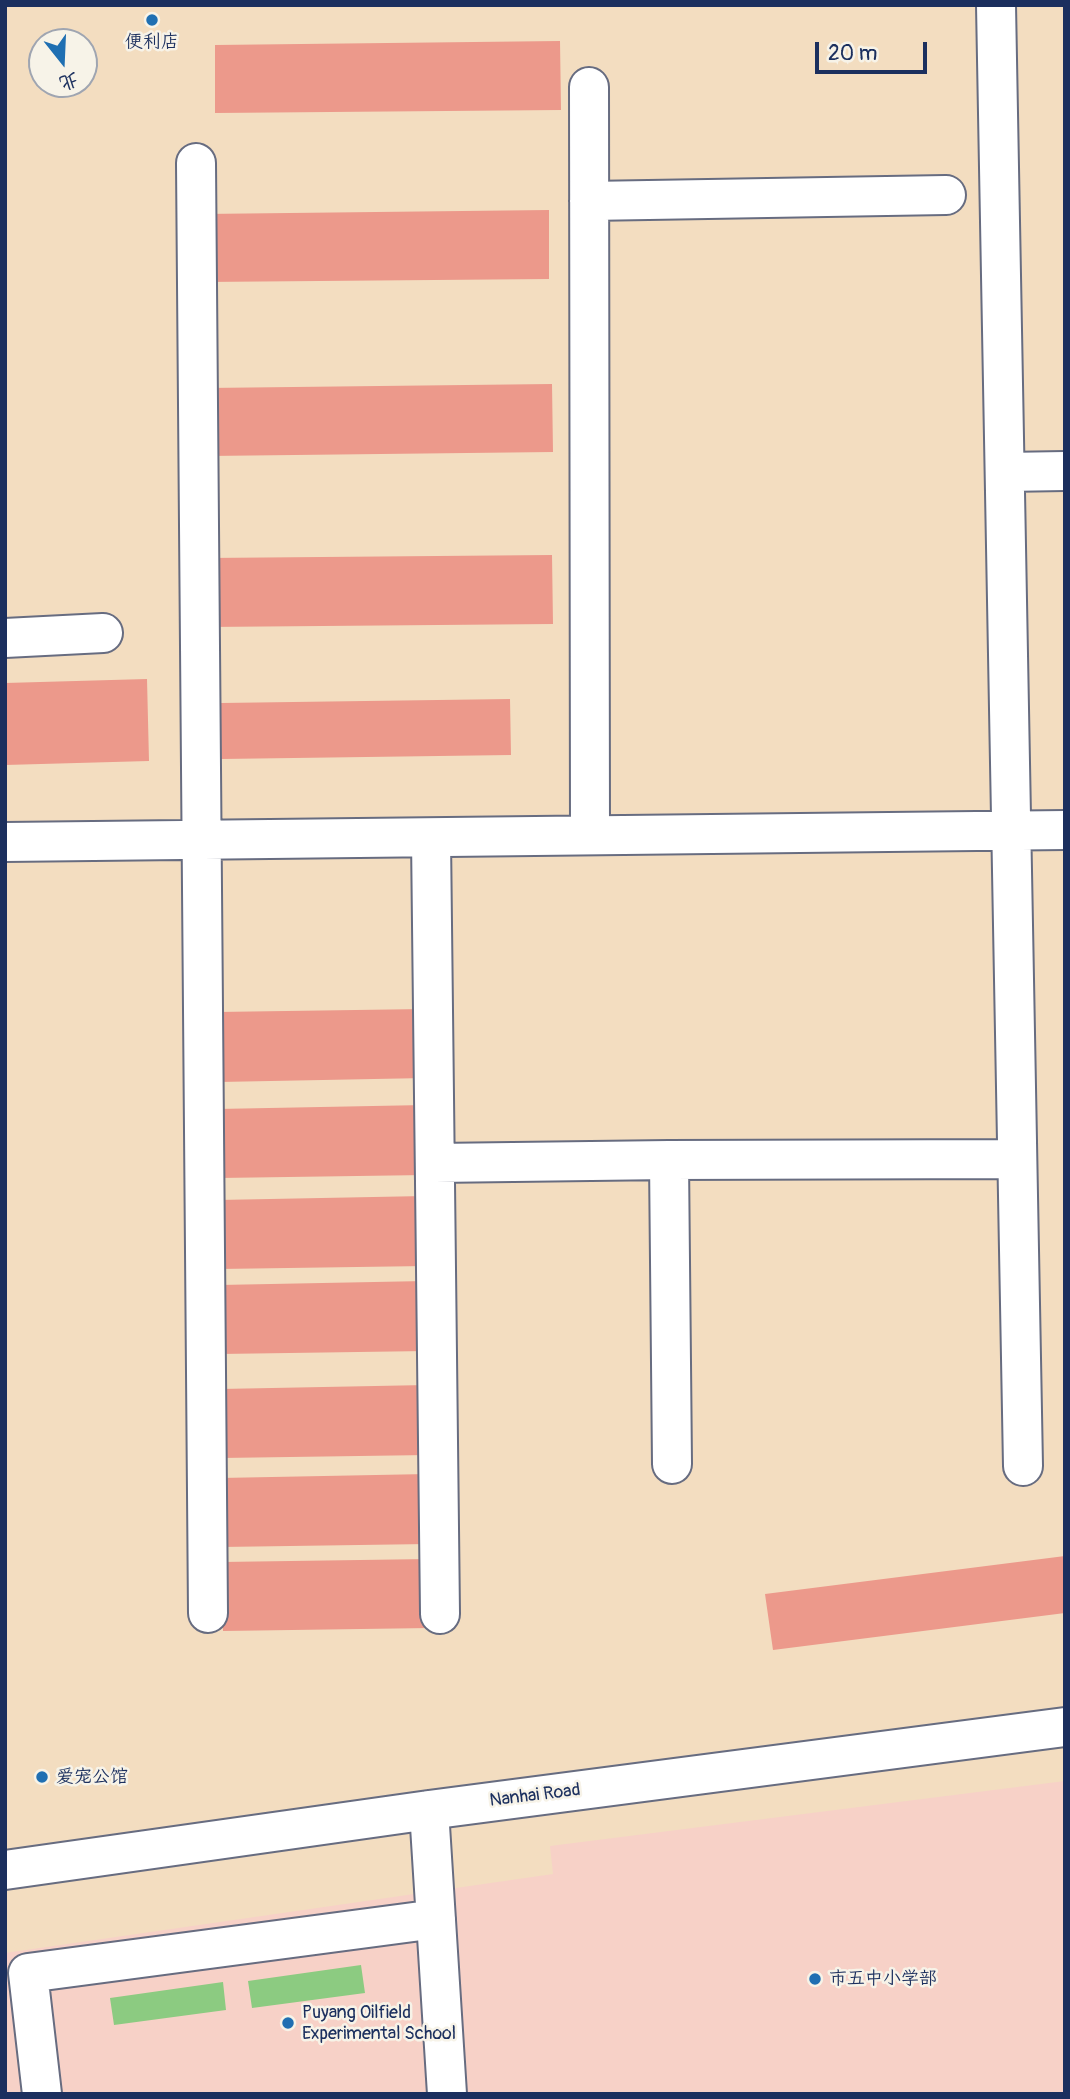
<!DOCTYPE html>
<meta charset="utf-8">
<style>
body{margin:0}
#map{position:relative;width:1070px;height:2099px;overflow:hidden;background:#f3ddc0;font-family:Pangolin,"LXGW WenKai TC",sans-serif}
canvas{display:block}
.frame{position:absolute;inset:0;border:7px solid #1b2f5e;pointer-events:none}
.north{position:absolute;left:28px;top:28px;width:70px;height:70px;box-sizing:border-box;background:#f7f3e8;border:2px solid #9fa5b1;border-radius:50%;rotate:162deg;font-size:19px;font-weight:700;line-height:28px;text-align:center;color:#1b2f5e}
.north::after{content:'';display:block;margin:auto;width:24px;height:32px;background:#1f6fb2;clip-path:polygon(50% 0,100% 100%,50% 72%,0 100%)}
.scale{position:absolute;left:815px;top:42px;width:112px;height:32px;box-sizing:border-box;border:4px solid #1b2f5e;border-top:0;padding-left:9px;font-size:21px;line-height:24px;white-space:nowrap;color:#1b2f5e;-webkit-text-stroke:5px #f7f3e8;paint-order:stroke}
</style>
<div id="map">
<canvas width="1070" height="2099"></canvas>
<div class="frame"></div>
<div class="north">北</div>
<div class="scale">20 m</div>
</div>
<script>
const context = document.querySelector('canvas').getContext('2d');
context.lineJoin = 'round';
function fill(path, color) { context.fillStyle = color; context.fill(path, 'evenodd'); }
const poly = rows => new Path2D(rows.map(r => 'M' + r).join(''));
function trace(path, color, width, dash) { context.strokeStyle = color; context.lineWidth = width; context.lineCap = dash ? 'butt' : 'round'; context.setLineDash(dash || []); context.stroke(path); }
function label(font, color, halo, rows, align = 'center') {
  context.font = font + ' Pangolin,"LXGW WenKai TC",sans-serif'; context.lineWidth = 5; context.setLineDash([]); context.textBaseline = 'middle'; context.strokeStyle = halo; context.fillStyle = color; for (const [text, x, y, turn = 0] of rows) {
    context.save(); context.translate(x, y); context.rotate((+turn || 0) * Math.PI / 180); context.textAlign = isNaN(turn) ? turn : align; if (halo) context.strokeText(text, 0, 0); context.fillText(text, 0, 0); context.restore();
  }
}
fill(poly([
 [1065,1781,1065,2094,5,2094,5,1953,553,1874,550,1846]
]), '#f7d1c7');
fill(poly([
 [361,1965,365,1993,252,2008,248,1981],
 [223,1982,226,2010,114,2025,110,1998]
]), '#8ccb81');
fill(poly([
 [560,41,561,110,215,113,215,45],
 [549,210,549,279,204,282,203,214],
 [552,384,553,452,208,456,207,388],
 [552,555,553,624,207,627,207,558],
 [147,679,149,761,5,765,5,683],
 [510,699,511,755,221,759,221,703],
 [425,1009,426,1078,219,1082,217,1012],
 [425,1105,426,1175,219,1178,217,1109],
 [425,1196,426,1266,219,1269,218,1200],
 [426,1281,427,1351,220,1354,219,1285],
 [427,1385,428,1455,221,1458,220,1389],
 [428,1474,428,1544,221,1547,220,1478],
 [1065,1556,1065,1613,773,1650,765,1594],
 [429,1559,430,1628,223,1631,222,1562]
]), '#ec998b');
const minor = poly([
 [996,5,1023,1466],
 [589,87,590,835],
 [196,163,208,1613],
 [589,201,946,195],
 [1005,472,1065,471],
 [5,638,103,633],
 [431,838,440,1614],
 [5,842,1065,830],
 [669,1160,672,1464],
 [435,1163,669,1160,1017,1159],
 [429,1810,447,2094],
 [5,1870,429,1810,1065,1727],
 [42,2094,28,1973,436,1919]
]);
trace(minor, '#676c80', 42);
trace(minor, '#fff', 38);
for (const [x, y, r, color] of [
 [152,20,7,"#1f6fb2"],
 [42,1777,7,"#1f6fb2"],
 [815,1979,7,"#1f6fb2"],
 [288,2023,7,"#1f6fb2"]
]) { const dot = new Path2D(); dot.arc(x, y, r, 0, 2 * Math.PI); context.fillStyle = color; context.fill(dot); trace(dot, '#f7f3e8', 2.5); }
label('18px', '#1b2f5e', '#f7f3e8', [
 ["便利店",152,42,"center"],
 ["爱宠公馆",56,1777],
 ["市五中小学部",829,1979],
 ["Puyang Oilfield",302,2013],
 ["Experimental School",302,2034]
], 'left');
label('18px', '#1b2f5e', '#f7f3e8', [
 ["Nanhai Road",535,1796,-7]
]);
</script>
